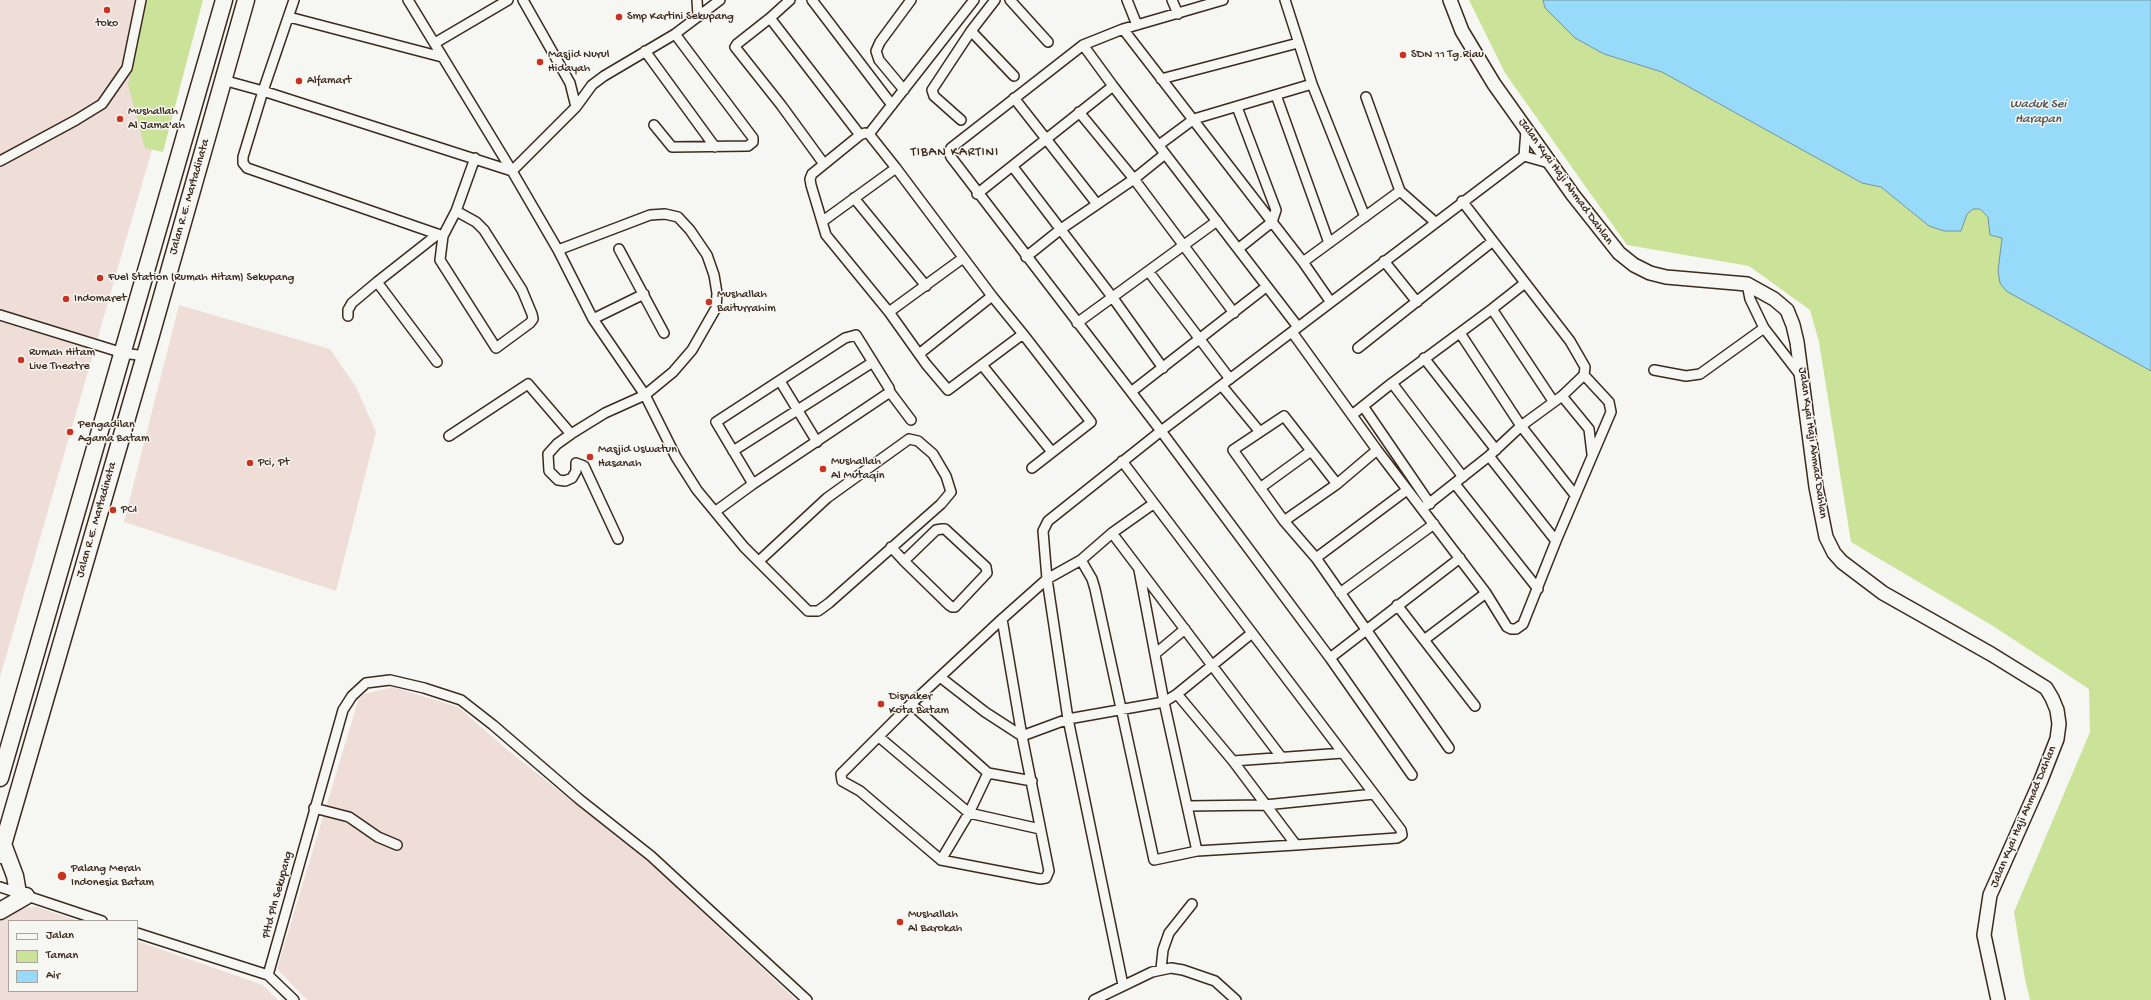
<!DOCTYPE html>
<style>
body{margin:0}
#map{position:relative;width:2151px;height:1000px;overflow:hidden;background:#f6f6f2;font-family:"Gochi Hand",sans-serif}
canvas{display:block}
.legend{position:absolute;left:8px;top:920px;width:130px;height:72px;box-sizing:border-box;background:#f6f6f2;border:1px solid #aba49d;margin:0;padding:5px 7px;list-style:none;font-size:12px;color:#3b2a1e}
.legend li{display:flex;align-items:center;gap:8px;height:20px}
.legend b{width:20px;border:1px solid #aba49d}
</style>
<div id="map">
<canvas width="2151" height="1000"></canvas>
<ul class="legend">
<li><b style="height:5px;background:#f6f6f2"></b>Jalan</li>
<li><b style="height:11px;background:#cbe398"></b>Taman</li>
<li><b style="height:11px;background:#97daf9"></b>Air</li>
</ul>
</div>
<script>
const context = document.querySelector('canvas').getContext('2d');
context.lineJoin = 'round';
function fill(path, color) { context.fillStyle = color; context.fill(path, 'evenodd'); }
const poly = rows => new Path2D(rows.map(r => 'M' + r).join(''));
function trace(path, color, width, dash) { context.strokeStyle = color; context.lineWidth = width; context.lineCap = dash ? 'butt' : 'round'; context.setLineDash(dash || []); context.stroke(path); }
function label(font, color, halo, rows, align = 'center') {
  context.font = font + ' "Gochi Hand",sans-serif'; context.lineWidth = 3; context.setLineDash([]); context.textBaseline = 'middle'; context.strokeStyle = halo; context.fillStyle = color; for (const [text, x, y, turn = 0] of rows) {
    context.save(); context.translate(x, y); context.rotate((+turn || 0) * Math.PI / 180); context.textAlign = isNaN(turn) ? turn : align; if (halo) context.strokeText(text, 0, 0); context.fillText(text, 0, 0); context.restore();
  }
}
fill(poly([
 [0,0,195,0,0,677],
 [179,305,330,349,356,387,376,432,336,591,124,522],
 [393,687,458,707,510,752,649,862,796,1000,307,1000,277,969,358,701,364,694],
 [37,907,78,921,9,921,9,991,137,991,137,941,263,985,278,1000,0,1000,0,918,17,908]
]), '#efddd8');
fill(poly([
 [143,0,203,0,163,152,145,148,128,85],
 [1469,0,1543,0,1545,8,1604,54,1662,72,1862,183,1881,187,1919,217,1962,175,2151,339,2151,1000,2030,1000,2025,979,2014,912,2090,732,2089,689,1993,626,1851,542,1819,342,1810,310,1749,266,1627,245,1505,73]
]), '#cbe398');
const water = poly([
 [1543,0,2151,0,2151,371,2006,291,2000,283,1998,271,2002,238,1990,235,1988,217,1980,209,1973,209,1967,214,1961,231,1944,231,1929,226,1881,187,1862,183,1662,72,1604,54,1575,38,1545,8,1543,0]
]);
fill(water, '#97daf9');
trace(water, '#7294a1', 1);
const minor = poly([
 [294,0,263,91,243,157,243,163,247,168,443,236],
 [408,0,512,171,558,250,593,319,645,395,676,457,697,490,744,547,808,611,818,611,829,603,941,504,951,492,946,476,933,454,918,441,909,439,827,498,759,561],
 [697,0,698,17],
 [790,0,770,18,737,44,735,47,781,105,824,164],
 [812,0,892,105],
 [1010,0,1048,42],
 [1127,0,1137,25],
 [1172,0,1178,14],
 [1223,0,1123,29,1083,45,951,148,949,152,951,157,1161,431,1330,658,1460,558],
 [1285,0,1312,84,1365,217],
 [289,17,442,57],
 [770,18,860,135],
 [1123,29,1303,262,1330,301],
 [971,31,1014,76],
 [435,43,508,0],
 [1083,45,1113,86,1298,327],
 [645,51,715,147],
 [1161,79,1298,43],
 [223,80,263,91,512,171,576,107,570,83,523,0],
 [904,90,879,60,876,51,880,42,911,0],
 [1276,95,1329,243],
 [1366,97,1400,191,1435,222],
 [1014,98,1097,204],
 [576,107,592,85,604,76,675,34,720,0],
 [1237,107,1276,210,1272,222,1238,249],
 [1079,112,1134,179,1234,313],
 [961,120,934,96,932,90,971,31,995,0],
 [654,125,672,147,748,146,753,142,753,138,675,34],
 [869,134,974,0],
 [1159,145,1194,119,1312,84],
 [1524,156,1549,163],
 [0,161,76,120,102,104,127,68,141,0],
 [1013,167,1113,298,1163,368],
 [977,194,1113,86],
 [854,198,926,286],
 [456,211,476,222,484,230,522,290,532,314,533,319,530,323,496,348,440,260,443,236,456,211,475,158],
 [823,221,896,168],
 [619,249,664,333],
 [558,250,650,215,665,214,678,217,690,230,707,255,714,275,717,293,716,308,692,350,673,372,645,395,605,413,571,434,557,444,548,454,549,471,558,480,565,481,572,478,576,471,576,463,584,466,618,539],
 [1026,257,1061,229,1134,179,1165,154],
 [1384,261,1417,302],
 [1303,262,1400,191],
 [1149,272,1230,379],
 [1747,284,1750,299,1764,328,1801,376],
 [1492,309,1553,401],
 [889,312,963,258],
 [0,315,123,353,145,356],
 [348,316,348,310,352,303,377,282],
 [593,319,644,294],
 [1077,323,1217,221],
 [1292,332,1377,450,1486,593,1507,627,1511,629,1516,629,1523,624,1556,541,1611,412,1609,402,1584,375],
 [1460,333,1521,426,1575,495],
 [1023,334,948,390,926,364,889,312,826,235,811,185,810,179,812,174,860,135,865,133,869,134,896,168,992,296,1023,334,1091,422,1032,468],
 [1358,348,1493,241],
 [919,354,992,296],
 [1424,358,1496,450],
 [437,362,377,282,438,234],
 [982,365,1052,452],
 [1654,370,1686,376,1700,374,1764,328],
 [780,381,817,442],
 [1392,383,1463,477],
 [1222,386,1260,432],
 [890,392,911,420],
 [1131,392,1266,287],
 [1562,396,1589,429,1592,454],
 [1363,406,1430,504],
 [1352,415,1392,383,1492,309,1525,283],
 [449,436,528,384,571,434],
 [733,451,873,362],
 [1489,456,1556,541],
 [1337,484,1284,416,1233,450,1284,521,1316,558,1449,748],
 [1455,484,1538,589],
 [1260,488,1311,451],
 [1422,509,1489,456,1521,426,1562,396,1584,375,1585,367,1570,341,1462,201],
 [716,511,753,484,890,392,889,388,856,335,845,338,716,422,753,484],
 [1284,521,1337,484,1377,450],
 [1112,533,1282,758],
 [891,547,904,561,949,605,952,607,955,607,987,573,986,567,945,529,942,529,936,530,904,561],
 [1316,558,1407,490],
 [1081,560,1092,579,1095,589,1154,860,1197,851,1296,845,1397,838,1402,835,1401,830,1374,794,1122,461],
 [1139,570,1164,702,1197,851],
 [1340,593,1434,524],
 [1397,605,1475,706],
 [1002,619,1022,736,1049,871,1046,878,1040,879,941,860,860,791,842,781,841,774,911,704,1002,619,1047,579,1081,560,1112,533,1153,504],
 [1424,640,1486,593],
 [1155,654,1185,629],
 [1330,658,1412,775],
 [940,677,985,712,1022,736,1068,719,1164,702,1177,694,1252,633],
 [1177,694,1233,761,1296,845],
 [911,704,988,773,969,813,941,860],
 [879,737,969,813,1040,829],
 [1233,761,1343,753],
 [988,773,1032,781],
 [1188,806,1265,805,1374,794],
 [314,808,349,817,378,837,397,845],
 [0,887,102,921],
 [137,933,268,975,294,1000],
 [1161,969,1163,950,1169,933,1192,904],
 [268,975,343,710,352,696,366,683,390,680,424,688,461,700,493,725,579,799,651,856,807,1000],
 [1123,985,1068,719,1047,579,1043,531,1048,521,1161,431,1524,156,1526,130],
 [1094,1000,1152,972,1171,968,1183,970,1215,981,1236,1000]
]);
const secondary = poly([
 [1450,0,1462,31,1494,84,1573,195,1619,253,1634,265,1650,273,1666,277,1747,284,1774,299,1787,310,1793,325,1797,342,1816,487,1826,537,1834,553,1842,562,1883,593,1991,654,2046,688,2052,698,2057,710,2059,724,2057,739,2041,780,1990,895,1984,935,1998,1000]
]);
const trunk = poly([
 [0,778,224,0],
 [3,844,15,876,18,893],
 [0,855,151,335,246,0],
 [0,911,26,896]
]);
trace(minor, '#3b2a1e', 12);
trace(secondary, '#3b2a1e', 16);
trace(trunk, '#3b2a1e', 19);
trace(minor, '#f6f6f2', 9);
trace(secondary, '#f6f6f2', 13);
trace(trunk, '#f6f6f2', 16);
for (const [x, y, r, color] of [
 [107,10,4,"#c8321e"],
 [619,17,4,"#c8321e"],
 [1403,55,4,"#c8321e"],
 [540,62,4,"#c8321e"],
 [299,81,4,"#c8321e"],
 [120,119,4,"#c8321e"],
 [100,278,4,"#c8321e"],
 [66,299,4,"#c8321e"],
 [709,302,4,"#c8321e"],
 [21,360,4,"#c8321e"],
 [70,432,4,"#c8321e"],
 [590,457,4,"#c8321e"],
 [250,463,4,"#c8321e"],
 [823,469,4,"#c8321e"],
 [113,510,4,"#c8321e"],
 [881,704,4,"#c8321e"],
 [62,876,5,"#c8321e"],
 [900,922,4,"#c8321e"]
]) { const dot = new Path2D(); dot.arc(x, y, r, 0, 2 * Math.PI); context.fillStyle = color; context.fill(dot); trace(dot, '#f6f6f2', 1.5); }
label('12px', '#3b2a1e', '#f6f6f2', [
 ["Smp Kartini Sekupang",627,17],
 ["toko",107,24,"center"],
 ["Masjid Nurul",548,55],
 ["Hidayah",548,69],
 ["SDN 11 Tg.Riau",1411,55],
 ["Alfamart",307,81],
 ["Mushallah",128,112],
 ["Al Jama'ah",128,126],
 ["Fuel Station (Rumah Hitam) Sekupang",108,278],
 ["Mushallah",717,295],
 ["Baiturrahim",717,309],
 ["Indomaret",74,299],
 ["Rumah Hitam",29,353],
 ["Live Theatre",29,367],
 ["Pengadilan",78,425],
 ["Agama Batam",78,439],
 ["Masjid Uswatun",598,450],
 ["Hasanah",598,464],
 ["Mushallah",831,462],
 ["Al Mutaqin",831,476],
 ["Pci, Pt",258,463],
 ["PCI",121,510],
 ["Disnaker",889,697],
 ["Kota Batam",889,711],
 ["Palang Merah",71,869],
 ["Indonesia Batam",71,883],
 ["Mushallah",908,915],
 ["Al Barokah",908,929]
], 'left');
label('12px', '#3b2a1e', '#f6f6f2', [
 ["Jalan Kyai Haji Ahmad Dahlan",1565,182,54],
 ["Jalan R.E. Martadinata",190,197,-74],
 ["Jalan Kyai Haji Ahmad Dahlan",1812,443,82],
 ["Jalan R.E. Martadinata",97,520,-74],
 ["Jalan Kyai Haji Ahmad Dahlan",2024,817,-67],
 ["Pltd Pln Sekupang",278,895,-75]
]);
label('italic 13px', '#525655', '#f6f6f2', [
 ["Waduk Sei",2038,105],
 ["Harapan",2038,120]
]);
context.letterSpacing = '1px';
label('13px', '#3b2a1e', '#f6f6f2', [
 ["TIBAN KARTINI",955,153]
]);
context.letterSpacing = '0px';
</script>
